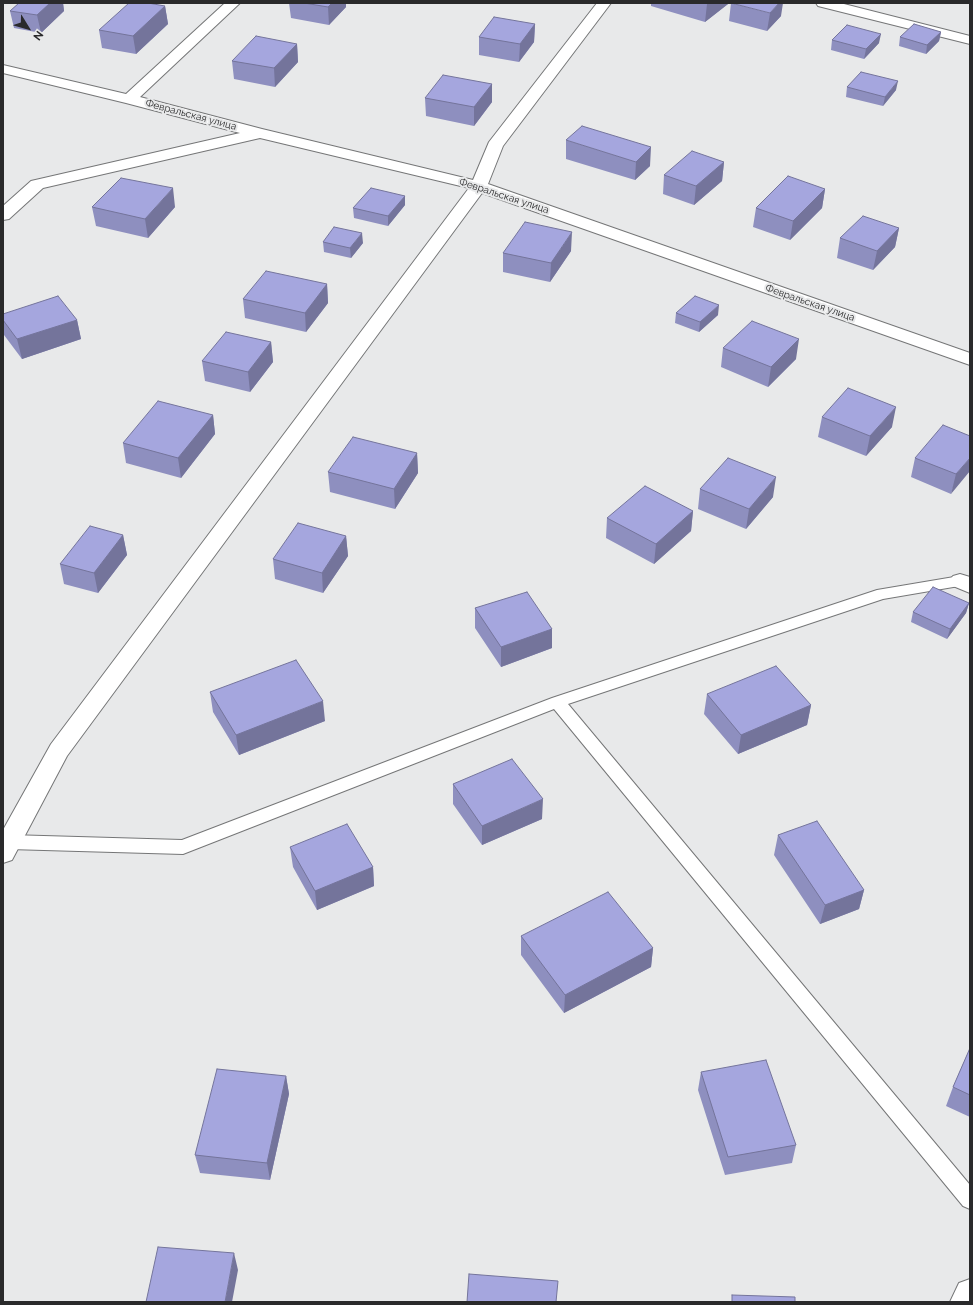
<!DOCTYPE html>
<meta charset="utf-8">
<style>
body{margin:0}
#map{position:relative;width:973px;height:1305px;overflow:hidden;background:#e8e9ea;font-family:Raleway,sans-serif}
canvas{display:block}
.frame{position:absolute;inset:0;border:4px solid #2a2a2b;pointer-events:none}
.north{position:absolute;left:8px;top:8px;width:40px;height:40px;-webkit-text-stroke:3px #e8e9ea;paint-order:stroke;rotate:127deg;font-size:11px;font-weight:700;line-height:16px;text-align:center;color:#2a2a2b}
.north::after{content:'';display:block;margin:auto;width:14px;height:18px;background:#2a2a2b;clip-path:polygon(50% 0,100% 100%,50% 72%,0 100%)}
</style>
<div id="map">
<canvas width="973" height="1305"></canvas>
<div class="frame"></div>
<div class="north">N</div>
</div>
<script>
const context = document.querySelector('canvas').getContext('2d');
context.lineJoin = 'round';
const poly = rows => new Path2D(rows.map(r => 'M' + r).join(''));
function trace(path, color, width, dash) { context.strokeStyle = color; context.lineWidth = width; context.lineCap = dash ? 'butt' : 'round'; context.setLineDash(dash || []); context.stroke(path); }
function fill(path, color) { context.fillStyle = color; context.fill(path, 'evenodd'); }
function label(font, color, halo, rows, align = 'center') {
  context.font = font + ' Raleway,sans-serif'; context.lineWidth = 4; context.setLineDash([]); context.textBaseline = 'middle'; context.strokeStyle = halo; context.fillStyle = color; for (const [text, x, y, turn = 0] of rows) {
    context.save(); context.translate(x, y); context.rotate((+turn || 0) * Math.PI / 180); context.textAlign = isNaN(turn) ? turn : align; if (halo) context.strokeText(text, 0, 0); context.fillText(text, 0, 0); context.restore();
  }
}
const service = poly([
 [960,576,965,577,967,581,965,585,883,599,568,704,970,1185,970,1209,963,1206,554,709,183,854,9,849,3,846,3,837,9,835,182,840,552,698,877,590,960,576]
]);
const minor = poly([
 [225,3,240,3,140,97,262,129,473,180,489,142,597,3,611,3,503,146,488,184,970,353,970,365,482,193,67,756,12,860,3,863,3,830,51,744,469,188,260,138,43,188,9,219,3,220,3,206,31,181,240,133,126,103,3,73,3,65,126,94,225,3],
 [816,3,840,3,970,36,970,44,818,6,816,3],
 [960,574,970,577,970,593,953,586,949,581,953,576,960,574],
 [970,1279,970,1302,950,1302,959,1283,970,1279]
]);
trace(service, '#757677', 2);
trace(minor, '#757677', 2);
fill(service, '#fff');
fill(minor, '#fff');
fill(poly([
 [19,3,63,3,64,11,41,33,14,28,10,11],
 [289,3,346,3,346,7,329,25,291,18],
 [651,3,728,3,728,4,705,22,651,6],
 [731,3,781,16,767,31,729,21],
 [165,6,168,24,136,54,102,48,99,30],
 [535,24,534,42,519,62,479,55,479,37],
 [941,32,939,41,926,54,899,46,900,37],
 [832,40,879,43,864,59,831,50],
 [297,44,298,62,275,87,234,79,232,61],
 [492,84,492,102,474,126,426,116,425,98],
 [847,87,896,90,883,106,846,97],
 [566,140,650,166,635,180,566,159],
 [724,162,722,181,694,205,663,194,664,175],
 [825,189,822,208,790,240,753,227,756,208],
 [405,196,405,205,388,226,354,218,353,208],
 [92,207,175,207,148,238,96,226],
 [899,228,895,247,873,270,837,258,840,238],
 [323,242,363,243,351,258,324,252],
 [571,251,550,282,503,272,503,253],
 [327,284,328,303,306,332,245,318,243,299],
 [676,313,718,315,699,332,675,323],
 [3,314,77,320,81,339,22,359,4,335,3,331],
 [271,342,273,362,250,392,205,381,202,361],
 [723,348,796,359,768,387,721,367],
 [213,415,215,434,181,478,126,463,123,443],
 [822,417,892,427,866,456,818,437],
 [970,436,951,494,911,477,915,458],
 [417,453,418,473,395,509,330,492,328,472],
 [700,489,773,497,746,529,698,509],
 [693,511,691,531,654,564,606,538,607,518],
 [123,535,127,555,98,593,64,584,60,564],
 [346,536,348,556,323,593,275,579,273,559],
 [969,603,966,613,947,639,911,622,913,612],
 [475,608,552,629,552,648,501,667,475,628],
 [210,692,325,721,239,755,213,712],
 [707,694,811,705,807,725,738,754,704,714],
 [453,784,542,819,482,845,453,804],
 [778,835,864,890,859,909,820,924,774,855],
 [290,847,373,867,374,886,317,910,293,867],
 [521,936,653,948,651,967,564,1013,521,955],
 [970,1048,970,1117,946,1106,953,1087],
 [701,1072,796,1145,792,1163,725,1175,698,1090],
 [286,1076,289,1094,270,1180,200,1173,195,1155]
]), '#8e8fbf');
fill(poly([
 [50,3,63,3,64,11,41,33,37,15],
 [332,3,346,3,346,7,329,25,328,7],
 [708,3,728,3,728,4,705,22,707,4],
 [779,3,783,3,781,16,767,31,770,13],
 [165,6,168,24,136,54,133,36],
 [535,24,534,42,519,62,520,44],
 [941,32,939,41,926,54,927,45],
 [881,34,879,43,864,59,866,49],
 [297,44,298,62,275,87,274,68],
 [898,81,896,90,883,106,885,97],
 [492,84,492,102,474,126,474,107],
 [651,147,650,166,635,180,636,162],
 [724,162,722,181,694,205,696,186],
 [173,188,175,207,148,238,145,219],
 [825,189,822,208,790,240,793,221],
 [405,196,405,205,388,226,388,216],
 [899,228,895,247,873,270,877,251],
 [572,232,571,251,550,282,551,263],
 [362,233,363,243,351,258,350,248],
 [327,284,328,303,306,332,305,313],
 [719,305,718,315,699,332,700,322],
 [77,320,81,339,22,359,17,339],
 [799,339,796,359,768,387,771,367],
 [271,342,273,362,250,392,248,372],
 [896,407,892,427,866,456,870,436],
 [213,415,215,434,181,478,178,458],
 [417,453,418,473,395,509,394,489],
 [970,458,970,471,951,494,956,474],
 [776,477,773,497,746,529,749,509],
 [693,511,691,531,654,564,656,544],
 [123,535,127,555,98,593,94,573],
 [346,536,348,556,323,593,322,573],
 [969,603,966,613,947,639,950,629],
 [552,629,552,648,501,667,501,647],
 [323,701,325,721,239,755,236,735],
 [811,705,807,725,738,754,741,735],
 [543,799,542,819,482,845,482,826],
 [373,867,374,886,317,910,315,891],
 [864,890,859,909,820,924,825,905],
 [653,948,651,967,564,1013,565,995],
 [286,1076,289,1094,270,1180,267,1163],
 [234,1253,238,1270,232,1302,225,1302]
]), '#74749b');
const building = poly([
 [19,3,50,3,37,15,10,11,19,3],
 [129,3,148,3,165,6,133,36,99,30,129,3],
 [304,3,332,3,328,7,304,3],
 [731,3,779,3,770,13,731,3],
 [494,17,535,24,520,44,479,37,494,17],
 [914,24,941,32,927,45,900,37,914,24],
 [847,25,881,34,866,49,832,40,847,25],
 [256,36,297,44,274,68,232,61,256,36],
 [861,72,898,81,885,97,847,87,861,72],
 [443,75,492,84,474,107,425,98,443,75],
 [582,126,651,147,636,162,566,140,582,126],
 [692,151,724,162,696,186,664,175,692,151],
 [788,176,825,189,793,221,756,208,788,176],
 [121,178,173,188,145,219,92,207,121,178],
 [371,188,405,196,388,216,353,208,371,188],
 [863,216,899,228,877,251,840,238,863,216],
 [525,222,572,232,551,263,503,253,525,222],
 [334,227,362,233,350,248,323,242,334,227],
 [266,271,327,284,305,313,243,299,266,271],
 [58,296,77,320,17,339,3,320,3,314,58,296],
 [695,296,719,305,700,322,676,313,695,296],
 [752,321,799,339,771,367,723,348,752,321],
 [226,332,271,342,248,372,202,361,226,332],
 [848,388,896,407,870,436,822,417,848,388],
 [158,401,213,415,178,458,123,443,158,401],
 [943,425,970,436,970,458,956,474,915,458,943,425],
 [353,437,417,453,394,489,328,472,353,437],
 [728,458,776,477,749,509,700,489,728,458],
 [645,486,693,511,656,544,607,518,645,486],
 [298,523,346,536,322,573,273,559,298,523],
 [90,526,123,535,94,573,60,564,90,526],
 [933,587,969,603,950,629,913,612,933,587],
 [527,592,552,629,501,647,475,608,527,592],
 [296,660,323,701,236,735,210,692,296,660],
 [776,666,811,705,741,735,707,694,776,666],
 [512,759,543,799,482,826,453,784,512,759],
 [817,821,864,890,825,905,778,835,817,821],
 [347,824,373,867,315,891,290,847,347,824],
 [608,892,653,948,565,995,521,936,608,892],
 [970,1048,970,1095,953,1087,970,1048],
 [766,1060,796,1145,728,1157,701,1072,766,1060],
 [217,1069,286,1076,267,1163,195,1155,217,1069],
 [158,1247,234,1253,225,1302,146,1302,158,1247],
 [469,1274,558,1281,556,1302,467,1302,469,1274],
 [732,1295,795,1297,795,1302,732,1302,732,1295]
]);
fill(building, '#a5a6de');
trace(building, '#74749b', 1);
label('10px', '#2a2a2b', '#e8e9ea', [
 ["Февральская улица",191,115,15],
 ["Февральская улица",504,196,18],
 ["Февральская улица",810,303,19]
]);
</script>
